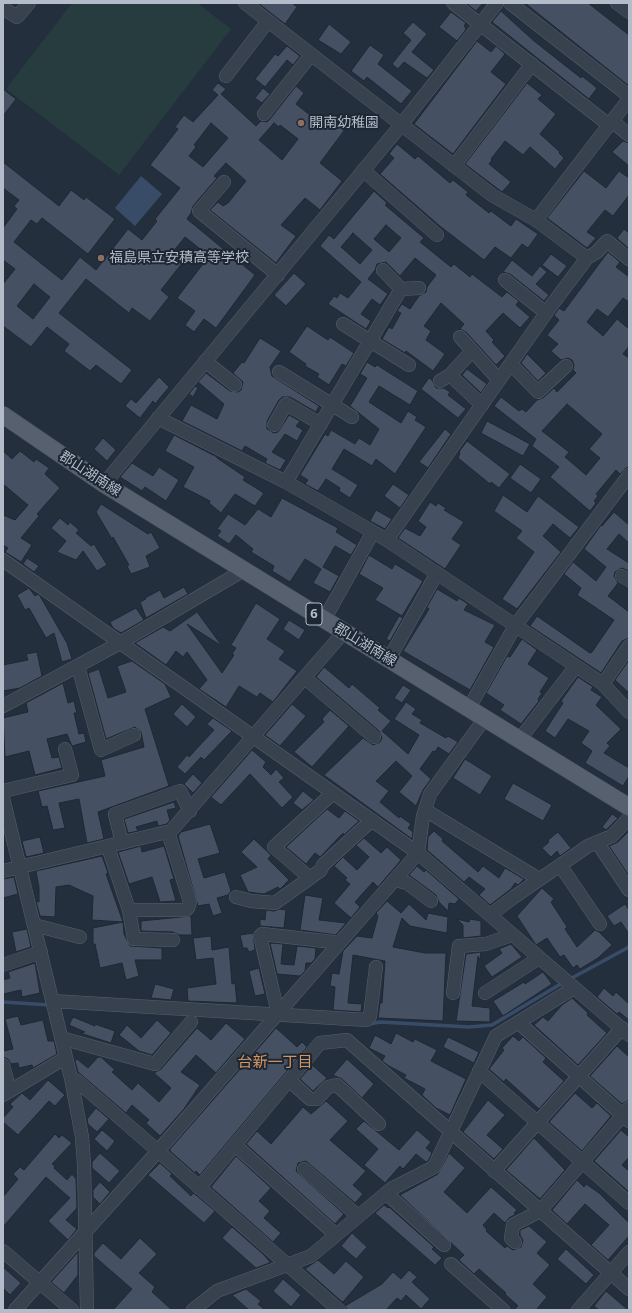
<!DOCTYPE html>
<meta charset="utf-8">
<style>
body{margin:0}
#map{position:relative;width:632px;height:1313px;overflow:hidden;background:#242f3e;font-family:"Open Sans",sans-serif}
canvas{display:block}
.frame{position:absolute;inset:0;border:4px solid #b4bcc9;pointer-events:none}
</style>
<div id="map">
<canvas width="632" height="1313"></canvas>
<div class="frame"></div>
</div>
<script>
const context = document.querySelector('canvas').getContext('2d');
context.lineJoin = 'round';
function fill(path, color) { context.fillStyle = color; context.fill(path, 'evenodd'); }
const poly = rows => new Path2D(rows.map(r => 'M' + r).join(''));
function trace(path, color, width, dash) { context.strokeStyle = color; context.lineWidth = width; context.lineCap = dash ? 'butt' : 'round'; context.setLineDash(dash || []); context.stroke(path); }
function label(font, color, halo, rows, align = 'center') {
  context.font = font + ' "Open Sans","Noto Sans JP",sans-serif'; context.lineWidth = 4; context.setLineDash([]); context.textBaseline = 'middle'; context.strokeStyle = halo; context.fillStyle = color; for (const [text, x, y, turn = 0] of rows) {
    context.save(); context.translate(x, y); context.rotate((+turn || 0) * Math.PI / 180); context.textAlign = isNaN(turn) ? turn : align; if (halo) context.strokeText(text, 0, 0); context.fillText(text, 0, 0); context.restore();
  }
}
fill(poly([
 [72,3,197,3,231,29,119,175,6,89]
]), '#263c3f');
fill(poly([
 [141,176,162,194,135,226,115,208]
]), '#394c67');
trace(poly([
 [570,979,629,947],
 [3,1002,50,1005],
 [369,1024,380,1022,469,1027,492,1025,564,982]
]), '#394c67', 3.5);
const building = poly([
 [258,3,292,3,297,7,285,24,258,3],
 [466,3,483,3,476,11,466,3],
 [525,3,588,3,611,21,629,35,629,86,525,3],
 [501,11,534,41,581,78,582,76,597,88,589,99,492,22,501,11],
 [451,12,466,23,464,26,466,28,465,31,457,41,439,27,451,12],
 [413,22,427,34,412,52,434,70,427,78,404,62,398,69,392,64,411,40,403,33,413,22],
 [329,24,351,42,341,54,318,40,329,24],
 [477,41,491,52,496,46,505,54,491,72,506,84,453,154,414,124,477,41],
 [370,45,384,55,378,64,412,91,401,104,367,77,364,81,351,71,370,45],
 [287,46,300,56,293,65,287,60,265,87,255,79,275,54,278,56,287,46],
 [218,83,226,89,221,94,256,126,261,121,267,122,270,119,296,86,304,93,296,104,325,127,331,121,336,125,341,118,349,124,320,163,342,181,320,210,305,198,281,225,296,236,276,263,210,210,218,202,223,206,228,203,246,181,226,163,214,176,217,178,193,206,191,213,187,219,255,275,216,328,204,319,194,332,185,325,195,311,177,298,209,256,185,237,172,253,183,262,161,290,169,297,150,321,132,308,129,313,86,279,59,313,132,370,121,384,96,365,90,371,64,351,69,344,47,327,31,347,3,326,3,284,15,269,3,260,3,228,17,209,14,206,19,200,3,188,3,162,59,206,71,190,84,200,86,197,115,219,88,254,42,218,37,224,31,220,14,242,62,280,80,257,96,270,128,229,142,240,157,221,155,219,180,188,150,165,178,129,175,127,184,115,193,122,218,95,212,90,218,83],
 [211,123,228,138,203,167,189,156,196,147,194,145,211,123],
 [274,123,279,127,280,125,298,139,282,160,259,140,274,123],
 [34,284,50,297,33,319,17,306,34,284],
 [527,83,542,95,538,99,556,114,540,134,560,152,559,153,564,158,555,169,530,147,523,155,505,141,491,159,492,160,489,164,511,182,502,192,465,164,527,83],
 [263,88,270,94,262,103,255,98,263,88],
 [3,89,16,99,3,116,3,89],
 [623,141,629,143,629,166,612,152,623,141],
 [397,144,415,159,418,156,450,183,453,180,468,192,466,195,489,213,491,211,511,226,516,219,538,234,528,248,522,244,511,258,495,247,484,260,441,227,380,174,394,158,389,154,397,144],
 [584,171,606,188,619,171,629,178,629,195,613,216,605,210,587,232,596,238,587,248,547,218,584,171],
 [374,191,387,203,385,205,424,238,420,242,451,267,454,264,470,277,472,274,502,297,507,292,519,301,516,305,530,317,520,328,503,313,486,331,494,340,492,342,505,356,496,365,466,332,460,329,464,324,441,303,424,326,431,331,426,340,445,354,433,371,406,351,405,353,382,339,389,327,392,329,401,313,397,311,402,304,410,309,419,296,426,292,427,287,436,275,415,258,400,276,386,262,377,264,375,270,368,279,388,294,380,305,372,299,361,314,371,321,366,329,328,304,334,296,337,298,340,293,348,298,361,282,320,246,329,235,334,239,374,191],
 [386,225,401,238,389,252,374,239,386,225],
 [353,233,372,250,360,264,341,247,353,233],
 [624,229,629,233,629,249,617,238,624,229],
 [608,252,620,262,616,267,629,277,629,302,623,298,608,317,597,309,587,322,603,336,617,319,629,329,629,346,623,354,629,358,629,467,626,468,620,474,616,470,596,494,598,496,594,501,596,503,590,511,550,477,559,467,532,446,536,439,494,406,501,397,519,411,522,409,526,412,537,400,543,398,554,388,557,392,576,373,573,370,574,365,572,360,568,358,561,360,551,351,558,344,547,335,559,320,554,315,557,311,559,308,564,311,608,252],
 [567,404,602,434,589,449,600,458,586,475,565,457,569,452,542,431,567,404],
 [551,254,567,266,558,277,542,265,551,254],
 [512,260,532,276,540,266,547,272,536,284,549,295,544,301,510,274,503,272,512,260],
 [294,273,306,284,286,306,274,295,294,273],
 [307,326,328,340,330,337,354,353,346,366,342,364,329,385,317,377,319,374,305,366,306,364,289,352,307,326],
 [260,338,281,351,270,367,272,376,319,406,316,412,290,397,282,397,279,400,267,421,267,429,274,433,278,432,289,415,300,421,296,426,303,430,297,441,285,434,272,452,286,460,280,470,265,463,267,459,245,446,242,451,182,421,191,405,217,419,224,404,198,382,206,373,230,391,238,392,241,390,243,382,233,373,242,362,244,363,260,338],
 [527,354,546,373,538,381,521,363,527,354],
 [367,362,375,367,377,365,418,391,410,405,379,386,369,402,401,423,408,411,417,417,415,420,426,427,395,474,376,459,372,466,344,449,332,469,358,485,350,498,339,491,340,488,326,479,318,491,305,484,308,480,300,475,325,434,328,436,331,430,355,444,359,438,370,445,379,429,350,406,367,378,360,374,367,362],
 [467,369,487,384,481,393,462,375,467,369],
 [159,377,169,387,155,404,153,401,140,418,125,406,131,399,136,403,159,377],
 [429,378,432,380,436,388,444,388,450,392,448,395,466,409,458,418,421,389,429,378],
 [195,386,198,388,193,397,189,394,195,386],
 [487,421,530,444,523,456,481,433,487,421],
 [445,429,451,434,428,468,419,462,445,429],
 [174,435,217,457,217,458,245,477,243,480,264,493,255,506,235,494,221,513,209,503,210,501,183,487,194,467,165,451,174,435],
 [103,438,116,450,107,461,94,449,103,438],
 [467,441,510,474,499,488,491,482,490,484,458,458,460,453,459,452,467,441],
 [3,451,12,459,20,451,34,462,36,459,49,468,45,474,60,488,37,514,39,516,21,538,32,545,21,562,5,552,8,548,3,545,3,515,15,520,28,505,3,484,3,451],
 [132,463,153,476,159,467,179,480,166,501,145,487,142,491,120,477,132,463],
 [520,464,541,479,531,493,510,478,520,464],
 [393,484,409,495,400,508,384,496,393,484],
 [503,495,527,512,538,496,579,527,570,538,553,524,543,536,561,552,517,609,502,599,534,552,516,538,522,531,494,511,503,495],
 [282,498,338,528,336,532,357,545,351,555,335,546,323,567,339,576,330,592,313,583,321,569,305,559,290,582,272,571,274,566,251,552,253,549,236,535,229,544,217,536,221,531,217,529,228,514,245,525,258,509,271,517,282,498],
 [430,502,436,506,438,503,446,508,444,510,464,522,452,539,461,545,445,569,398,538,405,528,420,536,426,527,418,521,430,502],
 [101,504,148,534,151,532,160,548,146,556,150,567,131,574,127,566,129,565,113,537,112,539,96,512,101,504],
 [376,510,392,519,385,529,370,521,376,510],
 [614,512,629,525,629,543,619,534,607,549,629,563,629,571,622,568,615,572,614,576,618,583,608,596,629,612,629,638,622,641,601,673,530,626,537,616,590,653,592,652,614,620,577,595,581,588,564,574,573,562,596,581,606,567,584,549,601,525,602,526,614,512],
 [60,518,68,525,70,522,79,530,76,533,91,546,94,544,107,565,97,571,83,551,76,560,57,552,66,541,51,528,60,518],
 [369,555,392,569,395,564,423,581,402,616,375,600,383,588,359,574,369,555],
 [27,558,39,566,34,572,23,564,27,558],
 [184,587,188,594,146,618,140,602,146,599,145,598,160,590,164,598,184,587],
 [29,588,35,596,38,594,40,596,67,643,72,659,62,662,54,633,46,638,29,608,25,610,17,595,29,588],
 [437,589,457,601,459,598,468,604,464,610,495,625,485,642,494,647,470,690,403,651,429,609,427,607,437,589],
 [256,603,280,619,267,639,285,651,279,659,297,671,273,702,260,693,257,697,239,686,226,707,199,689,207,680,187,652,183,657,176,651,166,665,135,643,163,627,170,631,197,612,222,646,187,624,222,673,234,655,232,654,236,648,231,645,256,603],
 [136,608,144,620,121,633,113,628,110,622,136,608],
 [399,616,403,618,390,641,386,639,399,616],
 [289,620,305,630,299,640,283,629,289,620],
 [522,639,537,650,528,664,549,678,540,692,542,693,538,699,539,701,521,724,500,710,504,705,486,693,507,656,510,657,522,639],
 [37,652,42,676,20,688,3,691,3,665,28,660,26,654,37,652],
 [629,660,629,693,615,680,629,660],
 [132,661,165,684,171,697,145,709,169,786,98,812,104,839,87,843,79,799,59,803,65,828,53,830,47,806,42,807,38,791,105,776,101,760,144,747,141,732,135,727,106,739,88,673,99,669,108,698,126,692,117,666,132,661],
 [324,667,349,688,352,684,380,708,378,710,391,721,382,731,408,754,419,735,394,719,406,702,416,709,412,714,422,720,420,723,446,738,448,736,458,742,449,754,438,747,435,752,433,751,420,769,431,779,423,790,416,806,399,792,412,776,396,761,376,781,389,791,380,802,399,818,400,816,411,824,408,828,413,832,412,839,324,775,363,738,373,745,380,742,382,738,379,731,316,677,324,667],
 [578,677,593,687,591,690,602,697,596,705,621,729,607,743,610,746,604,753,629,768,629,776,623,786,585,763,592,751,581,743,589,731,568,719,555,738,545,731,563,703,561,701,578,677],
 [63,683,68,703,74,701,77,713,74,713,79,734,84,733,86,742,72,746,67,734,47,739,52,758,59,757,62,768,35,775,29,751,5,757,3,718,28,712,26,703,63,683],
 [403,685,411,690,402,703,394,698,403,685],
 [182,704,196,717,187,727,173,714,182,704],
 [292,704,306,716,280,746,265,735,292,704],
 [330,710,349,726,312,767,294,752,324,722,322,719,330,710],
 [213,718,232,731,204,760,201,757,185,774,177,767,187,755,189,757,214,730,207,724,213,718],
 [252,750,266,762,263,767,271,775,276,769,284,778,279,782,293,797,282,808,250,774,221,805,211,797,252,750],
 [465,759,492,776,480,795,453,778,465,759],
 [193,774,202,783,193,793,184,784,193,774],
 [513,783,552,805,543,821,504,799,513,783],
 [303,791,314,800,302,810,293,803,303,791],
 [174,802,176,808,167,810,170,820,167,824,158,826,157,821,136,827,138,831,128,833,124,819,174,802],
 [327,809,339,818,345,811,359,821,344,835,343,833,320,857,315,853,306,864,286,847,327,809],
 [612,814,618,818,606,830,602,827,612,814],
 [210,824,220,853,198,859,204,878,225,872,231,891,228,895,217,898,222,913,213,916,209,904,198,906,178,836,181,832,210,824],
 [434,831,443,839,442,841,478,872,483,866,499,878,505,868,524,879,518,885,515,883,511,889,490,905,479,895,485,889,469,877,464,882,427,850,428,837,434,831],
 [629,831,629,876,609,846,618,842,629,831],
 [558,832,571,848,560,856,557,851,551,857,542,848,549,842,548,840,558,832],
 [40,837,44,853,26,857,22,841,40,837],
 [364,838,381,853,387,847,401,860,378,887,373,882,355,902,360,907,351,918,334,903,350,884,345,880,347,878,334,866,343,857,357,870,369,857,356,845,364,838],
 [254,839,271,855,268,859,289,880,280,889,278,887,264,894,248,892,240,875,257,867,241,852,254,839],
 [141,846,142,852,164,846,174,879,170,880,176,901,160,902,152,877,129,884,118,852,141,846],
 [102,856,108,873,106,874,123,922,92,920,93,896,69,885,56,887,55,917,40,916,36,901,39,902,39,888,36,871,102,856],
 [417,866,424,872,426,870,459,899,455,904,449,903,448,911,439,902,436,895,409,875,417,866],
 [14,877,18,894,3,898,3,879,14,877],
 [542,888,554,899,551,902,567,927,565,929,577,947,595,930,599,932,612,945,598,958,580,969,577,965,573,968,564,955,560,957,547,938,536,945,517,916,542,888],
 [305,895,323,898,319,920,346,923,336,935,300,930,305,895],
 [387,901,401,913,409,904,426,920,428,913,448,917,447,933,410,926,402,918,393,947,425,953,446,953,443,1021,378,1018,380,1003,382,1003,385,961,353,955,348,1003,362,1004,361,1012,333,1010,335,987,330,986,332,973,339,974,343,951,357,936,372,938,378,916,376,913,387,901],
 [625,904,629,910,629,934,621,922,614,926,607,916,625,904],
 [280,909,286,910,284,928,260,926,260,919,265,920,266,910,274,911,280,909],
 [191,916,192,935,179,935,173,932,141,931,141,921,191,916],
 [457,919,469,922,470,919,481,921,481,936,463,938,463,925,457,919],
 [123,922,124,934,130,946,162,948,162,960,135,960,139,976,126,980,122,963,100,968,95,944,93,944,93,928,123,922],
 [27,929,31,947,16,952,12,932,27,929],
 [253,933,255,950,249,952,247,948,243,948,240,935,253,933],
 [211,936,212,950,229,947,232,984,235,983,237,1003,188,1001,187,988,216,984,213,958,196,960,193,938,211,936],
 [270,943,283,944,281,964,294,965,297,946,316,948,315,959,311,963,306,963,305,971,300,976,277,974,270,943],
 [511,944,522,957,492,977,484,966,502,953,499,949,511,944],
 [481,952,480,960,478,956,472,1006,490,1008,490,1022,456,1021,466,954,481,952],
 [35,963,40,993,22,997,21,990,3,994,3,980,10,978,8,972,35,963],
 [259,968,265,994,255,996,249,971,259,968],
 [543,972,552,984,503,1016,493,1001,524,982,525,984,543,972],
 [155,984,174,989,171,1000,151,998,155,984],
 [604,988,613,996,616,992,629,1004,629,1020,619,1012,617,1014,597,997,604,988],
 [572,998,588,1013,587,1015,607,1033,578,1065,534,1025,543,1017,548,1021,562,1005,572,998],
 [18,1016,21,1025,43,1020,48,1041,54,1041,57,1054,33,1068,32,1065,19,1068,18,1063,11,1064,8,1059,3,1057,3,1051,13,1049,5,1019,18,1016],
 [73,1017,95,1026,95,1024,115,1031,111,1043,80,1033,85,1032,69,1025,73,1017],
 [157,1020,171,1033,152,1055,139,1051,119,1035,127,1025,141,1038,157,1020],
 [226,1023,245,1039,216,1073,196,1055,181,1072,200,1085,184,1109,160,1136,146,1123,149,1120,132,1105,126,1113,78,1072,75,1061,77,1059,88,1068,98,1057,101,1057,115,1070,112,1072,132,1090,138,1083,159,1102,171,1088,154,1073,161,1069,197,1028,211,1040,226,1023],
 [276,1028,297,1047,302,1042,307,1047,200,1175,196,1171,195,1173,170,1151,170,1149,276,1028],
 [396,1033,413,1042,415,1039,437,1050,431,1061,466,1079,450,1115,436,1108,422,1095,425,1089,404,1078,406,1075,389,1066,382,1061,385,1056,369,1048,375,1035,391,1044,396,1033],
 [513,1036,519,1041,523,1037,546,1058,543,1062,564,1081,539,1109,506,1079,504,1082,489,1069,504,1050,502,1048,513,1036],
 [448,1037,479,1052,474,1063,443,1047,448,1037],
 [617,1046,629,1057,629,1100,622,1104,590,1076,617,1046],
 [347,1059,374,1084,362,1098,342,1079,333,1075,347,1059],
 [312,1065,327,1078,313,1091,300,1079,312,1065],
 [48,1080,65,1095,55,1106,49,1101,18,1135,3,1122,3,1118,13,1107,10,1104,22,1093,30,1100,48,1080],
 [575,1093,592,1108,597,1103,611,1116,582,1151,549,1122,575,1093],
 [488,1100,505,1115,487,1135,503,1149,494,1159,463,1132,488,1100],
 [326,1101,348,1121,330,1140,366,1171,353,1185,363,1194,355,1203,306,1161,298,1163,296,1171,344,1214,335,1224,246,1144,257,1131,271,1144,303,1107,311,1114,326,1101],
 [96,1108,109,1119,97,1132,88,1124,87,1119,96,1108],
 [364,1121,399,1150,417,1130,431,1142,426,1148,432,1153,428,1161,426,1162,416,1154,403,1169,400,1166,385,1183,364,1165,378,1149,356,1129,364,1121],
 [102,1130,115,1141,107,1151,94,1139,102,1130],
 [621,1130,629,1137,629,1157,622,1165,629,1171,629,1192,594,1161,621,1130],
 [55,1134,59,1138,62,1135,72,1143,52,1164,55,1166,54,1168,67,1180,72,1174,76,1179,77,1208,66,1220,77,1229,68,1240,48,1221,70,1198,46,1177,3,1227,3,1197,18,1179,13,1174,20,1167,24,1170,55,1134],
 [534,1138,565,1170,540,1199,506,1170,534,1138],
 [100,1153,120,1171,109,1183,92,1168,92,1162,100,1153],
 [449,1153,465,1168,444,1192,467,1213,491,1187,517,1210,514,1213,516,1214,509,1218,505,1223,494,1213,483,1225,487,1230,486,1231,505,1248,507,1246,513,1250,521,1247,523,1240,520,1235,520,1230,529,1226,547,1242,537,1253,550,1265,533,1284,547,1297,536,1310,514,1310,518,1306,505,1294,506,1293,479,1269,474,1274,459,1260,464,1255,400,1195,438,1174,449,1153],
 [236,1156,271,1188,259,1201,270,1211,264,1218,281,1233,273,1242,211,1187,236,1156],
 [160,1163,172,1174,170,1176,191,1196,193,1193,196,1195,215,1211,204,1223,148,1175,160,1163],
 [577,1180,584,1187,586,1184,599,1193,629,1223,629,1236,608,1260,591,1245,609,1225,585,1204,567,1224,552,1210,577,1180],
 [100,1182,110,1192,100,1204,93,1197,93,1190,100,1182],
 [384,1205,388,1208,389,1207,434,1247,432,1249,442,1258,435,1265,375,1213,384,1205],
 [232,1227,263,1254,270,1262,269,1263,256,1268,222,1238,232,1227],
 [352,1233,367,1247,356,1259,341,1246,352,1233],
 [140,1238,157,1254,139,1273,155,1287,152,1292,172,1310,113,1310,132,1289,94,1256,94,1253,103,1243,121,1259,140,1238],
 [566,1249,594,1275,586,1284,557,1259,566,1249],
 [78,1252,78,1275,64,1293,51,1282,78,1252],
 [318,1260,334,1274,346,1261,364,1277,343,1302,341,1301,305,1269,318,1260],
 [3,1267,21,1283,10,1295,3,1288,3,1267],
 [409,1270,417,1277,412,1282,430,1299,421,1309,406,1295,401,1301,397,1298,386,1310,347,1310,345,1306,382,1284,393,1272,401,1279,409,1270],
 [283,1279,301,1295,291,1307,273,1291,283,1279],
 [246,1289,261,1301,258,1304,265,1310,249,1310,232,1295,246,1289],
 [606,1291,628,1310,599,1310,594,1306,606,1291]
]);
fill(building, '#455162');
trace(building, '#1f2835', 1);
const minor = poly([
 [245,3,492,195,536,220,587,258],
 [453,3,609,125],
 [510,3,629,96],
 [617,3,629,12],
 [3,8,17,17,29,3],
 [226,76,268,21],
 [264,114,311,55],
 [612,121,629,135],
 [454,166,532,64],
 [363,170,437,235],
 [224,182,199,211,278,275],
 [536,220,629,99],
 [505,280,546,313],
 [401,289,419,288],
 [343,324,409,365],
 [460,337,499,380],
 [205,361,235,385],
 [511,364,538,392,566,366],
 [279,372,352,417],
 [450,375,482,405],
 [440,381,450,375,472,351],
 [158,418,286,482,387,540,603,684,629,712],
 [274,425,286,404,321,424],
 [286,482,401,289,383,270],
 [104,484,401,125,497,3],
 [387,540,551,306,587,258,597,252,607,241,629,259],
 [3,560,418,853,629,1035],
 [622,576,629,580],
 [324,620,373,532],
 [389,659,437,573],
 [78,666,101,750,134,735],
 [305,678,374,737],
 [603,684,629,646],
 [3,706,120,643,244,570],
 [469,708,515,626,629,475],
 [520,739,576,666],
 [3,791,72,775,65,749],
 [3,798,71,1078,82,1137,84,1164,87,1310],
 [425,810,539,879],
 [597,842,629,890],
 [122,843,115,814,180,791,190,811],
 [108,847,129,910,134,939,173,940],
 [560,865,600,924],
 [3,871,171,831,344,632],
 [310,878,274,847,333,793],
 [395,880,407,883,431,901],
 [236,897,251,901,275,903,321,870,323,865,372,820],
 [129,910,186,910,188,908,190,902,168,832],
 [490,915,514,897,588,846,612,836,629,818],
 [34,925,80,937],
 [3,965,41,952],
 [453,993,459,946,486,944,512,935],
 [485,993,539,958],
 [52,1001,367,1020,370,1016,376,967],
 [278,1013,260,936,262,934,333,942,338,945],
 [519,1023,629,1121],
 [61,1038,155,1064,191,1022],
 [3,1065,10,1091],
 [479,1071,629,1203],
 [71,1078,77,1081,158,1151,339,1310],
 [289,1080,310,1099,317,1099,328,1087,337,1085,379,1124],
 [3,1095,65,1058],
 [235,1145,336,1235],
 [304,1169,358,1216],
 [494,1171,622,1028],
 [199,1188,320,1043,347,1040,629,1289],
 [386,1193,444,1245],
 [515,1242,511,1238,513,1225,540,1211,629,1108],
 [3,1251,72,1310],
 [451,1264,503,1310],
 [15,1310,158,1151,418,853,423,816,430,794,485,718],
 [193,1310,217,1291,311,1256,391,1189,434,1167,496,1036,574,988],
 [578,1310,629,1252]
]);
const major = poly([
 [3,415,104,484,629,807]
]);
trace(minor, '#565f6c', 14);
trace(major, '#414a57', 18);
trace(minor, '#38414e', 13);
trace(major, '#56606e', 17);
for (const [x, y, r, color] of [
 [301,123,4,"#8d6e63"],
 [101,258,4,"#8d6e63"]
]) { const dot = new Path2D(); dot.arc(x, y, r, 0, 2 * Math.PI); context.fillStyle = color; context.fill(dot); trace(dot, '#1d2633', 1.5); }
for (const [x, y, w] of [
 [314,614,16]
]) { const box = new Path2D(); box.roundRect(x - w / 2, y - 11, w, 22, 3); context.fillStyle = '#1d2633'; context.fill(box); trace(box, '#b4bcc9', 1); }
label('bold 13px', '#b4bcc9', null, [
 ["6",314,614]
]);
label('14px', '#b4bcc9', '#1d2633', [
 ["開南幼稚園",309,123],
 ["福島県立安積高等学校",109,258]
], 'left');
label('14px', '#b4bcc9', '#1d2633', [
 ["郡山湖南線",90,474,33],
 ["郡山湖南線",365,645,31]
]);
label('15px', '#d59563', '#1d2633', [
 ["台新一丁目",275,1063]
]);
</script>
